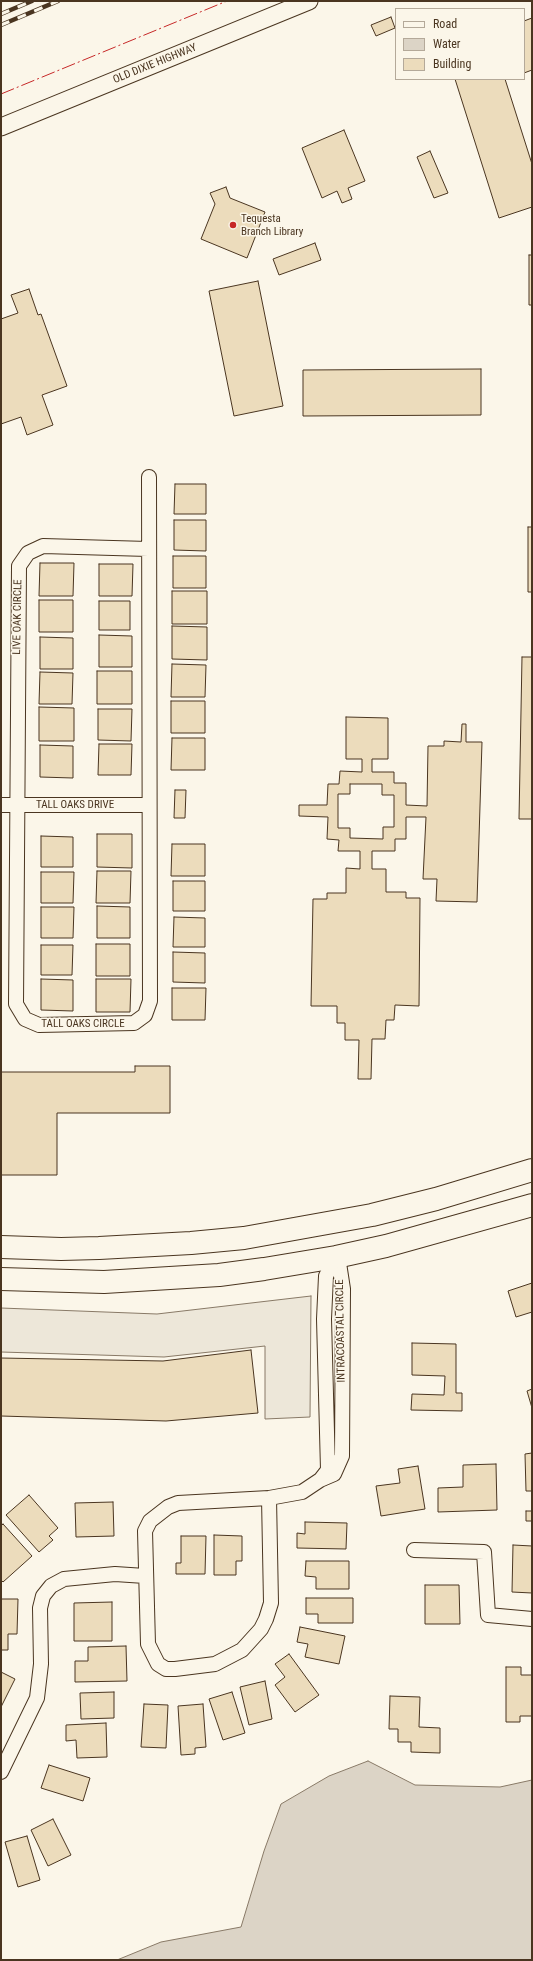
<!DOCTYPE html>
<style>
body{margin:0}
#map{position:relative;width:533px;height:1961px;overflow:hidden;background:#fbf6e9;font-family:"Roboto Condensed",sans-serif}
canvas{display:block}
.frame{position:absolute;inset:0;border:2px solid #4a3520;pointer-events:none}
.legend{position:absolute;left:395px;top:8px;width:130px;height:72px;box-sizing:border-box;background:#fbf6e9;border:1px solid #b4a999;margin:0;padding:5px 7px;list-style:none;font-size:12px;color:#4a3520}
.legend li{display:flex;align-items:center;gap:8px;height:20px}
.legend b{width:20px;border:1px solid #b4a999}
</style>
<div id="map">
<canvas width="533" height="1961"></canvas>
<div class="frame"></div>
<ul class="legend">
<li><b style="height:5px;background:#fbf6e9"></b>Road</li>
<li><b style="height:11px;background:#dcd4c6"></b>Water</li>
<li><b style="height:11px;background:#ecdcbc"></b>Building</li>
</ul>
</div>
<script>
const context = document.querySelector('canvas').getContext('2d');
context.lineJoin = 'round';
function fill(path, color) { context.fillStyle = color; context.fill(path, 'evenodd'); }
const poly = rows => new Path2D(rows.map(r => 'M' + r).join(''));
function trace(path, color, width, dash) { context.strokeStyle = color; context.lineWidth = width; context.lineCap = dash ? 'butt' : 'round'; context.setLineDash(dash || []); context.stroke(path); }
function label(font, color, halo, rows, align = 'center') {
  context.font = font + ' "Roboto Condensed",sans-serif'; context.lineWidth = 3; context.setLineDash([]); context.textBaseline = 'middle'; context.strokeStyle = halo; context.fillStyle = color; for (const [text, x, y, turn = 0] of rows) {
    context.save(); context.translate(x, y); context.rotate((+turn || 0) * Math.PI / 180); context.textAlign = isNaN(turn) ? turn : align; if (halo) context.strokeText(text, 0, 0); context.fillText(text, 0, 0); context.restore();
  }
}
const parking = poly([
 [311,1296,310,1417,265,1419,265,1346,164,1357,1,1352,1,1308,157,1314,311,1296]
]);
fill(parking, '#ede7d9');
trace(parking, '#887966', 1);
const water = poly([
 [368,1761,415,1785,500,1787,532,1780,532,1960,117,1960,161,1942,241,1927,264,1851,281,1804,329,1776,368,1761]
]);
fill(water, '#dcd4c6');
trace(water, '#887966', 1);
const building = poly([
 [391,17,395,28,376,36,371,25,391,17],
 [532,18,532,70,524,73,524,21,532,18],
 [455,79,505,79,532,164,532,207,499,218,455,79],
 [344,130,365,181,348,188,352,199,342,203,337,191,322,198,302,148,344,130],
 [430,151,448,193,434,198,417,157,430,151],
 [226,187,230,198,265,212,247,258,201,239,215,204,210,193,226,187],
 [315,243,321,260,279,275,273,259,315,243],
 [529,255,532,255,532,305,529,305,529,255],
 [258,281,283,406,234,416,209,291,258,281],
 [29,289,38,315,41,314,67,386,42,395,53,425,27,435,21,417,1,424,1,319,18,313,11,295,29,289],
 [481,369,481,415,303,416,303,370,481,369],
 [175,484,206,484,206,514,174,514,175,484],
 [174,520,206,520,206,551,174,550,174,520],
 [528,527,532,527,532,592,528,592,528,527],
 [173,556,206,556,206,588,173,588,173,556],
 [40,563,74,563,73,596,39,596,40,563],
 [99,564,133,564,132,596,99,596,99,564],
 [172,591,207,591,207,624,172,624,172,591],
 [39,600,73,600,73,632,39,632,39,600],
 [99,601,130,601,130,630,99,630,99,601],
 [172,626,207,627,207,660,172,659,172,626],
 [99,635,132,636,132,667,99,667,99,635],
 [40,637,73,638,73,669,40,669,40,637],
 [522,657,532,657,532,819,519,819,522,657],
 [172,664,206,665,205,697,171,697,172,664],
 [97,671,132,671,132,704,97,704,97,671],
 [40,672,73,673,72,704,39,704,40,672],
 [171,701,205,701,205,733,171,733,171,701],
 [39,707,74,708,74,741,39,741,39,707],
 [98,709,132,709,131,741,98,740,98,709],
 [346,717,388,718,388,759,372,759,372,772,394,772,394,783,406,783,406,805,427,806,428,746,444,746,444,741,461,742,462,724,466,724,466,742,482,742,477,902,436,901,437,879,423,879,426,817,406,817,406,839,395,839,395,851,372,851,372,869,386,869,386,892,406,892,406,898,420,898,419,1006,395,1005,394,1020,386,1020,385,1039,372,1039,371,1079,358,1079,359,1040,345,1040,345,1023,337,1023,337,1006,311,1006,313,899,327,899,327,893,346,893,346,868,360,869,360,851,338,851,339,840,327,839,328,817,299,816,299,805,327,805,328,784,339,784,340,771,362,772,362,759,346,759,346,717],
 [350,784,382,784,382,795,394,795,394,827,383,827,383,839,350,838,350,828,338,828,338,794,350,794,350,784],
 [172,738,205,738,205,770,171,770,172,738],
 [99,744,132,744,131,775,98,775,99,744],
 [40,745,73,746,73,778,40,777,40,745],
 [175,790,186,790,185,818,174,818,175,790],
 [97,834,132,834,132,868,97,867,97,834],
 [41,836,73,837,73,867,41,867,41,836],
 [172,844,205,844,205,876,171,876,172,844],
 [97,871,131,871,130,903,96,903,97,871],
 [41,872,74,872,73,903,41,903,41,872],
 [173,881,205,881,205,911,173,911,173,881],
 [97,906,130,907,130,938,97,938,97,906],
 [41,907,74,907,73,938,41,938,41,907],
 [174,917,205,918,205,947,173,947,174,917],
 [96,944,130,944,130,976,96,976,96,944],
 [41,945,73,945,72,975,41,975,41,945],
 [173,952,205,953,205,983,173,982,173,952],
 [41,979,73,980,73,1011,41,1010,41,979],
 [96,979,131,979,130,1012,96,1012,96,979],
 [172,988,206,988,205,1020,172,1020,172,988],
 [135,1066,170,1066,170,1113,57,1113,57,1175,1,1175,1,1072,135,1072,135,1066],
 [532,1283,532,1312,516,1317,508,1291,532,1283],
 [412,1343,456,1344,456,1393,462,1393,462,1411,411,1410,412,1394,444,1395,445,1376,412,1375,412,1343],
 [251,1350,258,1413,166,1421,1,1416,1,1358,163,1361,251,1350],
 [532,1389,532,1408,527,1391,532,1389],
 [532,1453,532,1491,526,1491,525,1454,532,1453],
 [496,1464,497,1510,438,1512,438,1488,463,1487,463,1465,496,1464],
 [418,1466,425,1509,381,1516,376,1486,400,1483,398,1469,418,1466],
 [29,1495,58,1528,49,1536,53,1540,39,1552,6,1515,29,1495],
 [113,1502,114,1536,76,1537,75,1503,113,1502],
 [526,1511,532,1511,532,1521,526,1521,526,1511],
 [305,1522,347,1523,346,1549,297,1548,297,1533,305,1534,305,1522],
 [3,1524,32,1556,3,1582,1,1580,1,1526,3,1524],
 [214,1535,242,1536,242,1561,236,1561,236,1575,214,1575,214,1535],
 [181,1536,206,1536,205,1574,176,1574,176,1563,181,1563,181,1536],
 [513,1545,532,1546,532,1593,512,1592,513,1545],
 [306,1561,349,1561,349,1589,316,1589,316,1577,305,1576,306,1561],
 [425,1585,459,1585,460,1624,425,1624,425,1585],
 [306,1598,353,1598,353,1623,318,1623,318,1614,306,1614,306,1598],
 [1,1599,18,1599,17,1634,8,1634,8,1650,1,1650,1,1599],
 [112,1602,112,1641,74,1641,74,1603,112,1602],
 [300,1627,345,1636,339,1664,305,1657,308,1644,297,1642,300,1627],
 [126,1646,127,1681,75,1682,75,1661,88,1661,88,1647,126,1646],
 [289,1654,319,1695,295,1712,275,1685,285,1677,275,1664,289,1654],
 [506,1667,521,1667,521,1675,532,1675,532,1716,520,1716,520,1722,506,1722,506,1667],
 [1,1672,15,1679,1,1707,1,1672],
 [265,1681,272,1719,249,1725,240,1687,265,1681],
 [114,1692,114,1718,81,1719,80,1693,114,1692],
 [232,1692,245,1733,223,1740,209,1699,232,1692],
 [390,1696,420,1697,419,1727,440,1728,440,1753,411,1752,411,1742,398,1742,398,1729,389,1729,390,1696],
 [144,1704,168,1705,166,1748,141,1747,144,1704],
 [203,1704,206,1747,195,1748,195,1754,181,1755,178,1706,203,1704],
 [106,1723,107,1757,77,1758,76,1740,66,1741,66,1725,106,1723],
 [49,1765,90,1778,83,1801,41,1788,49,1765],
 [53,1819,71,1855,48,1866,31,1830,53,1819],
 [27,1836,40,1880,18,1887,5,1842,27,1836]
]);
fill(building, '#ecdcbc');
trace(building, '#4a3520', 1);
const minor = poly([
 [148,549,43,546,28,553,19,566,16,1004,25,1019,39,1025,134,1023,145,1015,150,1001,149,477],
 [1,805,149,805],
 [321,1479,328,1470,324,1319,326,1276,336,1257],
 [269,1498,271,1603,266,1619,261,1629,242,1650,215,1664,175,1669,166,1669,158,1664,148,1644,145,1531,150,1521,168,1507,178,1503,269,1498,302,1492,320,1480,334,1474,342,1456,343,1289,339,1263,336,1257],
 [414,1550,484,1552,488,1615,532,1619],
 [1,1772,37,1698,41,1664,40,1608,43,1596,51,1586,64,1579,115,1574,145,1576]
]);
const tertiary = poly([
 [1,127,309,1]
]);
const primary = poly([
 [1,1247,61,1249,99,1248,191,1243,244,1238,372,1215,436,1199,532,1170],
 [1,1279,104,1282,219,1275,264,1269,336,1257,386,1246,532,1205]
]);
trace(minor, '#4a3520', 16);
trace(tertiary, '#4a3520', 19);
trace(primary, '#4a3520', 24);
trace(minor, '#fbf6e9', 14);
trace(tertiary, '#fbf6e9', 17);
trace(primary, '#fbf6e9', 22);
const rail = poly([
 [1,14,32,1],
 [1,25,58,1]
]);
trace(rail, '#4a3520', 4.5);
trace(rail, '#fbf6e9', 3, [9]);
trace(poly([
 [1,94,227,1]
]), '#c62828', 1, [14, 3, 2, 3]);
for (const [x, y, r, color] of [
 [233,225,4,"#c62828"]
]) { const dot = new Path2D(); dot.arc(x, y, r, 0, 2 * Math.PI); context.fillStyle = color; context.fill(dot); trace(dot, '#fbf6e9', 1.5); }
label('11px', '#4a3520', '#fbf6e9', [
 ["OLD DIXIE HIGHWAY",155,64,-22],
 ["LIVE OAK CIRCLE",18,617,-89],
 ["TALL OAKS DRIVE",75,805],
 ["TALL OAKS CIRCLE",83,1024],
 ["INTRACOASTAL CIRCLE",341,1331,-91]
]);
label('11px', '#4a3520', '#fbf6e9', [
 ["Tequesta",241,219],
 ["Branch Library",241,232]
], 'left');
</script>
